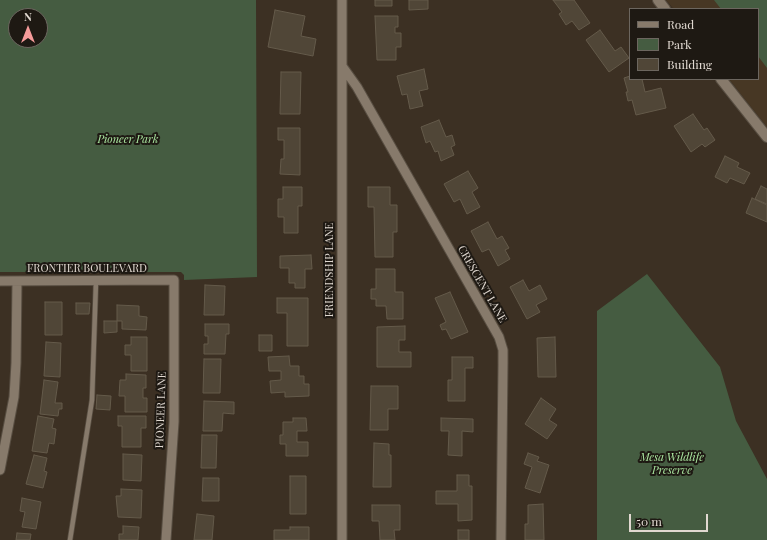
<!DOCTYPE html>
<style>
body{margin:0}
#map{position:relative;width:767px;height:540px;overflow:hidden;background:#3c3023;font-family:"Playfair Display",serif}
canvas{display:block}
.legend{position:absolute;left:629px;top:8px;width:130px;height:72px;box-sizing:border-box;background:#1e1913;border:1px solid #6c665f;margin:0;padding:5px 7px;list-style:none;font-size:12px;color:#e1d9d1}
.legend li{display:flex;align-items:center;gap:8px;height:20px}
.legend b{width:20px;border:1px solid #6c665f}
.north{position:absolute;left:8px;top:8px;width:40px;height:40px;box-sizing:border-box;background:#1e1913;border:1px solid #6c665f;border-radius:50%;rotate:0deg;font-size:11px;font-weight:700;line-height:16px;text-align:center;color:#e1d9d1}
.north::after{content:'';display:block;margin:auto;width:14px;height:18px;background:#f59b9a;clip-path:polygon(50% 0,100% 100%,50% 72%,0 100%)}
.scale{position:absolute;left:629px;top:514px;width:79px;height:18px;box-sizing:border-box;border:2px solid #e1d9d1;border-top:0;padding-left:5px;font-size:12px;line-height:14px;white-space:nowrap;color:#e1d9d1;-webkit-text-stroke:3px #1e1913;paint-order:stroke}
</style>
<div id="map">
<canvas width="767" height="540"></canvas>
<ul class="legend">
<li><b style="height:5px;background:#877a6b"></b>Road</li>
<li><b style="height:11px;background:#455c41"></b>Park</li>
<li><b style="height:11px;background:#504637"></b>Building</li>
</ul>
<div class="north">N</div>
<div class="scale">50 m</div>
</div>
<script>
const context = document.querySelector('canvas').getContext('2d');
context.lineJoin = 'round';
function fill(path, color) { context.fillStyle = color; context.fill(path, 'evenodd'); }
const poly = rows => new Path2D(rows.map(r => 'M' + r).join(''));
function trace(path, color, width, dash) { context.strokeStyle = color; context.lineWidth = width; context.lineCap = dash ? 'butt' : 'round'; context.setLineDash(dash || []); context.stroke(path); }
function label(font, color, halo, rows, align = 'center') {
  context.font = font + ' "Playfair Display",serif'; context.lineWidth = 4; context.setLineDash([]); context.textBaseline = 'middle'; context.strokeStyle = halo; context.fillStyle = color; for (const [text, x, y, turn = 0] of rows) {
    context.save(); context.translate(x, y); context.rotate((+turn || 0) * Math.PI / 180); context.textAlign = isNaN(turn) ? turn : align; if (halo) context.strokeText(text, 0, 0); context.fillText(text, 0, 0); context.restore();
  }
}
fill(poly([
 [666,0,767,0,767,127,729,79,758,79,758,9,674,9]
]), '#473724');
fill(poly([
 [0,0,256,0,257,277,184,280,184,275,181,272,0,272],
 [16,16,40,16,40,40,16,40],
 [714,0,767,0,767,68,758,56,758,9,721,9],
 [647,274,720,367,736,421,767,479,767,540,597,540,597,311]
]), '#455c41');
const building = poly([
 [375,0,392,0,392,6,375,6,375,0],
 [409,0,428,0,428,9,409,10,409,0],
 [553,0,574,0,590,23,579,30,572,21,566,25,559,14,562,12,553,0],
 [275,10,305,16,301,36,316,39,313,56,268,47,275,10],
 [375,16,398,16,398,27,395,27,395,33,401,33,401,47,396,47,396,60,377,60,375,16],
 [600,30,615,51,621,47,629,58,609,72,586,40,600,30],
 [424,69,428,89,419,91,423,106,410,109,407,94,402,95,397,76,424,69],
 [281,72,301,72,300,114,280,114,281,72],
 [630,76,630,79,642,79,645,92,661,88,666,108,636,115,632,100,628,101,626,92,628,92,624,78,630,76],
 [693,114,704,130,707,128,715,140,705,147,702,144,691,152,674,126,693,114],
 [439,120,446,137,452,135,455,145,451,147,454,155,441,161,438,151,435,152,430,141,426,143,421,127,439,120],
 [278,128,300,128,300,175,280,174,281,159,284,159,284,140,278,140,278,128],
 [725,156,739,163,737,167,750,173,744,184,730,178,727,183,715,177,725,156],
 [468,171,478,188,472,192,480,207,467,214,460,199,454,202,444,184,468,171],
 [761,186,767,189,767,204,755,199,761,186],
 [283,187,302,187,302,206,298,206,298,233,284,233,284,217,278,217,278,199,283,199,283,187],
 [368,187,390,187,390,205,397,205,397,232,393,232,393,257,375,257,374,207,368,207,368,187],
 [752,198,767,205,767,222,746,213,752,198],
 [488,222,497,239,502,236,509,248,505,250,510,259,498,266,489,249,482,252,471,231,488,222],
 [311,255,312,269,305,269,305,288,295,288,295,283,289,283,289,268,280,268,280,256,311,255],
 [376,269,395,269,395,292,403,292,403,319,387,319,386,306,376,306,376,299,371,299,371,289,376,289,376,269],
 [523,280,529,291,540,285,547,299,536,305,540,312,527,319,510,287,523,280],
 [205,285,225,286,224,315,204,315,205,285],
 [450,292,468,332,451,339,446,329,442,330,440,325,446,322,435,298,450,292],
 [277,298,308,298,308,346,287,346,287,313,277,313,277,298],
 [45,302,62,302,62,335,45,335,45,302],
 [76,303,90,303,89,314,76,314,76,303],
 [117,305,139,306,139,316,147,317,146,330,122,329,122,321,117,321,117,305],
 [104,321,117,321,117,332,104,333,104,321],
 [205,324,229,324,229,334,226,334,225,354,204,354,204,344,208,344,208,336,205,336,205,324],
 [405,326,405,340,399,340,399,352,411,352,411,367,377,367,377,327,405,326],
 [259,335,272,335,272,351,259,351,259,335],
 [131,337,147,337,147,371,131,371,131,355,125,355,125,345,131,345,131,337],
 [555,337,556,377,538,377,537,338,555,337],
 [46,342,61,343,60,377,44,376,46,342],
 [289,356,290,366,299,366,299,376,304,376,304,384,309,384,309,396,285,397,285,392,271,393,270,381,281,380,281,371,269,371,268,357,289,356],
 [452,357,473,357,473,368,465,368,465,401,448,401,448,380,452,380,452,357],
 [204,359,221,359,220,393,203,393,204,359],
 [126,374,146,375,146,388,143,388,143,398,147,398,147,412,125,412,125,396,119,396,120,380,126,380,126,374],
 [44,380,58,382,55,403,62,403,62,409,59,409,58,416,40,414,44,380],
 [371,386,398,386,398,409,388,409,388,430,370,430,371,386],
 [97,395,111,396,110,410,96,409,97,395],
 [541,398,556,409,549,420,557,425,547,439,525,424,541,398],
 [204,401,234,402,234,414,223,413,222,431,203,431,204,401],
 [38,416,54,419,52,428,56,429,54,444,49,443,47,453,32,451,38,416],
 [118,416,146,416,146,428,141,428,141,447,122,447,122,426,118,426,118,416],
 [293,418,306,418,307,431,297,431,297,442,308,442,308,456,286,456,286,444,280,444,280,435,283,435,283,422,293,422,293,418],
 [441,418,473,419,473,432,462,431,462,456,448,455,449,431,441,431,441,418],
 [202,435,217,435,216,468,201,468,202,435],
 [374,443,389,444,389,455,391,455,391,487,373,487,374,443],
 [528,453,539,457,537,461,549,465,540,493,525,488,532,467,524,464,528,453],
 [123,454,142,455,141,481,123,480,123,454],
 [34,455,47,458,44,471,47,472,43,488,26,484,34,455],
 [457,475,469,475,469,486,472,486,472,520,458,521,458,504,436,504,436,491,457,491,457,475],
 [290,476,306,476,306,514,290,514,290,476],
 [203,478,219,478,219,501,202,501,203,478],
 [121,489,142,490,141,518,118,517,116,496,121,496,121,489],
 [22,498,41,502,36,529,22,527,25,512,20,511,22,498],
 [543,504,544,540,525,540,525,524,528,524,528,505,543,504],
 [372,505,400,505,400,530,394,530,395,540,380,540,379,521,372,521,372,505],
 [197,514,214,516,212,540,194,540,197,514],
 [123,526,139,527,138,540,119,540,119,534,123,534,123,526],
 [290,527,309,527,309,540,274,540,274,530,290,530,290,527],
 [458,530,469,530,469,540,458,540,458,530],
 [17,533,31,534,30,540,16,540,17,533]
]);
fill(building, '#504637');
trace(building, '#645a4a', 1);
const lane = poly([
 [70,540,92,400,96,281]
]);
const street = poly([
 [342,66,357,87,499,337,503,350,503,364,501,540],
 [0,281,174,280,174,422,166,540],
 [0,470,14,397,16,363,17,281],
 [342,540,342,0]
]);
const secondary = poly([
 [658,0,665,9],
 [721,79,767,137]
]);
trace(lane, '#584e42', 6);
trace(street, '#584e42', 11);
trace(secondary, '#584e42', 12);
trace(lane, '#877a6b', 4.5);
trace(street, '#877a6b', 9);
trace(secondary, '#877a6b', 10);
label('italic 11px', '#ace9a2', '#1e1913', [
 ["Pioneer Park",128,140],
 ["Mesa Wildlife",672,458],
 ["Preserve",672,471]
]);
label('11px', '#e1d9d1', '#1e1913', [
 ["FRONTIER BOULEVARD",87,269],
 ["FRIENDSHIP LANE",330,270,-90],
 ["CRESCENT LANE",482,284,60],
 ["PIONEER LANE",161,410,-88]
]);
</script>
